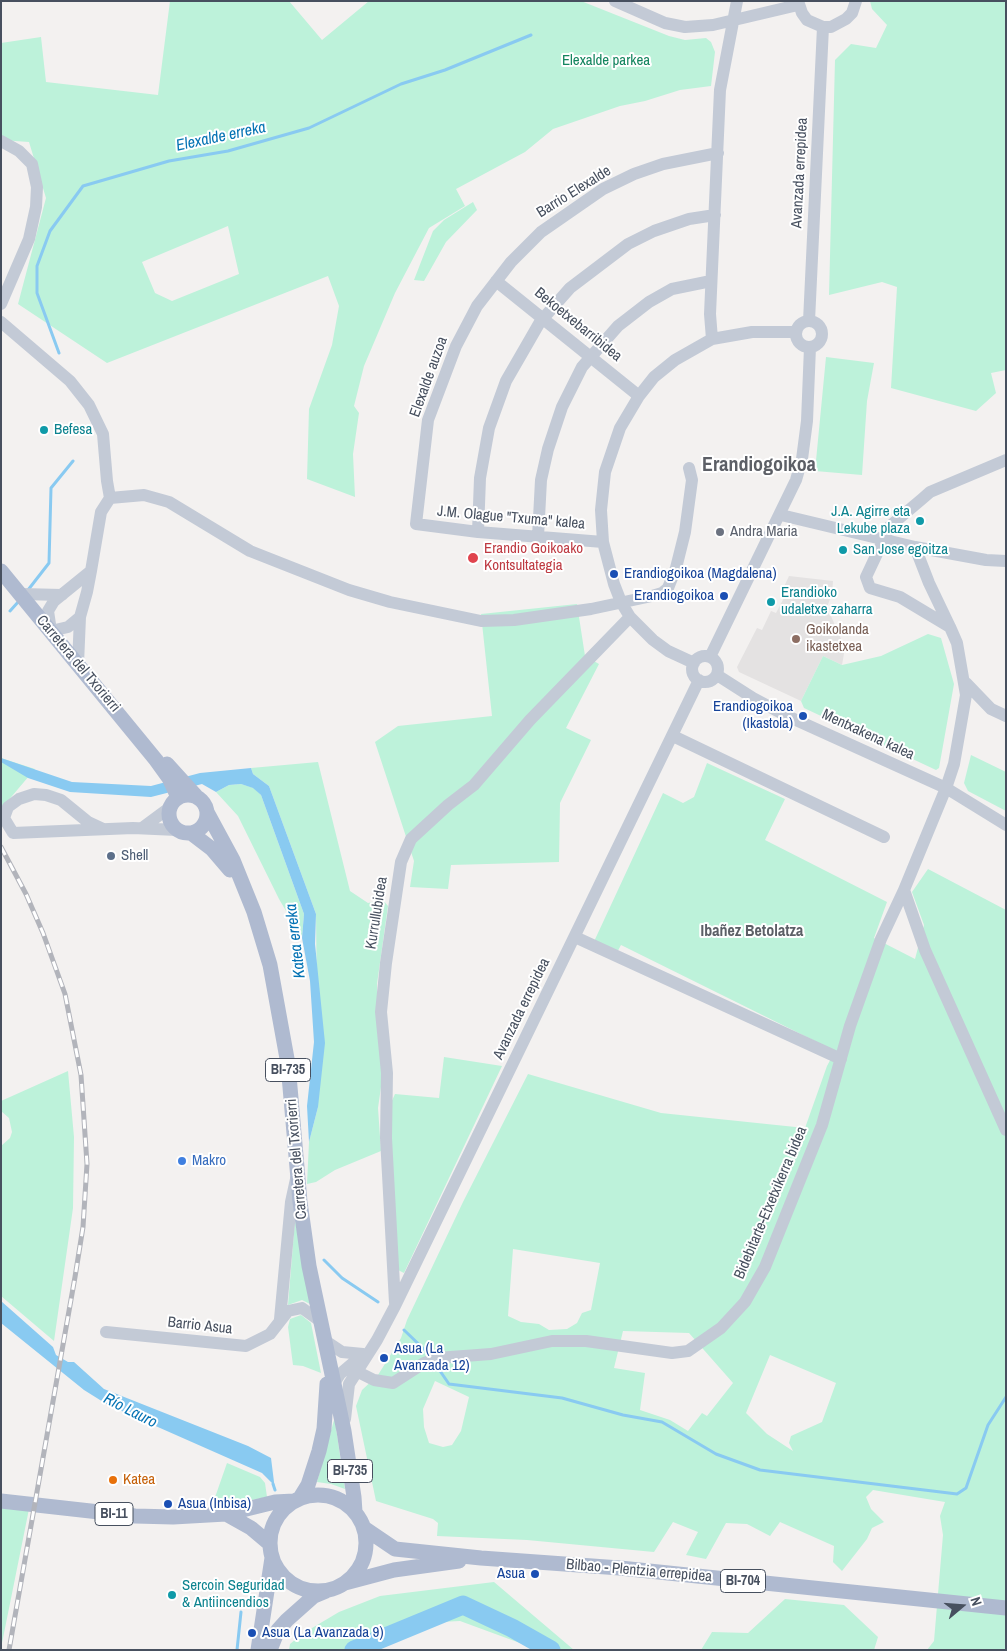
<!DOCTYPE html>
<meta charset="utf-8">
<style>
body{margin:0}
#map{position:relative;width:1007px;height:1651px;overflow:hidden;background:#f3f1f0;font-family:"Archivo Narrow",sans-serif}
canvas{display:block}
.frame{position:absolute;inset:0;border:2px solid #47505f;pointer-events:none}
.north{position:absolute;left:937px;top:1581px;width:50px;height:50px;-webkit-text-stroke:4px #fff;paint-order:stroke;rotate:72deg;font-size:14px;font-weight:700;line-height:20px;text-align:center;color:#47505f}
.north::after{content:'';display:block;margin:auto;width:18px;height:22px;background:#47505f;clip-path:polygon(50% 0,100% 100%,50% 72%,0 100%)}
</style>
<div id="map">
<canvas width="1007" height="1651"></canvas>
<div class="frame"></div>
<div class="north">N</div>
</div>
<script>
const context = document.querySelector('canvas').getContext('2d');
context.lineJoin = 'round';
function fill(path, color) { context.fillStyle = color; context.fill(path, 'evenodd'); }
const poly = rows => new Path2D(rows.map(r => 'M' + r).join(''));
function trace(path, color, width, dash) { context.strokeStyle = color; context.lineWidth = width; context.lineCap = dash ? 'butt' : 'round'; context.setLineDash(dash || []); context.stroke(path); }
function label(font, color, halo, rows, align = 'center') {
  context.font = font + ' "Archivo Narrow",sans-serif'; context.lineWidth = 4; context.setLineDash([]); context.textBaseline = 'middle'; context.strokeStyle = halo; context.fillStyle = color; for (const [text, x, y, turn = 0] of rows) {
    context.save(); context.translate(x, y); context.rotate((+turn || 0) * Math.PI / 180); context.textAlign = isNaN(turn) ? turn : align; if (halo) context.strokeText(text, 0, 0); context.fillText(text, 0, 0); context.restore();
  }
}
fill(poly([
 [789,576,833,581,832,594,827,607,845,648,842,665,823,656,801,701,739,672,737,667,757,628,762,630,771,611,776,613,786,594,782,591]
]), '#e4e2e2');
fill(poly([
 [170,1,289,1,322,40,369,1,581,1,669,36,685,40,706,38,711,42,715,52,711,86,680,90,645,101,620,106,553,129,525,152,456,189,465,206,429,228,395,293,364,366,354,406,359,413,353,454,355,497,307,479,309,409,332,345,339,306,328,276,107,363,18,304,46,198,29,142,1,140,1,43,41,37,46,82,158,95],
 [228,226,239,274,172,301,155,293,142,262],
 [870,1,1006,1,1006,370,991,373,996,393,976,411,891,388,897,287,882,282,829,295,835,60,851,44,876,48,887,25,872,9],
 [473,202,477,210,446,242,424,281,414,280,433,231,444,220],
 [826,357,874,363,867,401,862,475,815,471],
 [577,604,585,656,599,664,566,728,591,740,560,803,559,862,451,865,448,889,410,887,414,861,375,742,398,726,492,716,481,614],
 [928,634,941,638,954,684,939,768,936,770,804,708,801,701,823,656,842,665,881,656],
 [971,755,1006,772,1006,811,968,791,964,783],
 [1,758,35,769,1,809],
 [318,762,350,891,368,903,383,900,388,906,377,984,377,1028,383,1073,378,1108,381,1151,335,1170,316,1182,307,1184,309,1142,318,1107,316,914,269,786,253,774,251,768],
 [707,763,785,799,765,840,887,902,874,938,915,959,924,925,912,892,928,869,1006,910,1006,1650,927,1650,934,1641,943,1535,940,1516,945,1502,873,1490,866,1497,871,1509,884,1522,872,1528,867,1539,842,1571,833,1562,834,1546,780,1522,770,1536,747,1524,726,1523,706,1559,686,1555,698,1532,673,1522,654,1552,527,1540,437,1536,438,1523,433,1519,376,1501,356,1406,362,1390,378,1375,401,1338,407,1320,463,1202,528,1074,661,1113,805,1128,827,1066,835,1051,621,945,613,960,591,948,663,793,683,803,694,797],
 [513,1249,600,1263,591,1310,582,1313,577,1323,567,1329,549,1330,539,1324,521,1322,508,1316],
 [623,1331,689,1333,733,1383,707,1416,702,1413,688,1431,670,1420,640,1410,645,1373,614,1368],
 [770,1355,836,1383,822,1422,791,1436,789,1443,793,1451,767,1434,746,1413],
 [435,1381,469,1397,461,1431,452,1445,443,1447,429,1443,424,1427,423,1409],
 [241,784,254,788,261,795,304,914,302,938,279,899,238,816,216,792,229,785],
 [444,1057,502,1066,404,1273,396,1269,390,1105,395,1094,439,1098],
 [68,1071,74,1137,73,1208,54,1341,1,1296,1,1146,10,1138,12,1132,9,1118,1,1111,1,1101],
 [295,1220,312,1305,302,1300,288,1305],
 [301,1315,311,1323,321,1373,303,1366,293,1365,288,1327,290,1319],
 [334,1420,335,1421,345,1489,331,1484,317,1482],
 [227,1463,260,1477,265,1483,267,1497,237,1503,213,1503],
 [1,1507,29,1509,1,1648],
 [494,1582,574,1650,539,1650,460,1621,440,1622,372,1650,289,1650,290,1644,302,1634,339,1612,380,1596],
 [785,1599,844,1605,878,1637,874,1650,701,1650,712,1632,748,1633]
]), '#bdf2da');
fill(poly([
 [1,758,72,782,151,786,200,773,251,768,253,774,269,786,316,914,315,944,325,1043,318,1107,309,1142,307,1106,314,1042,310,981,302,938,304,914,261,795,253,788,241,784,229,785,216,792,202,784,151,797,70,792,28,778,1,762],
 [1,1301,53,1347,56,1355,68,1362,74,1362,104,1389,248,1446,271,1458,275,1490,273,1484,262,1473,108,1405,84,1390,1,1323]
]), '#89caf1');
trace(poly([
 [59,353,37,293,37,266,50,231,83,186,169,161,228,151,309,128,401,84,445,70,531,35],
 [28,590,49,563,51,488,73,461],
 [10,611,19,601],
 [324,1260,342,1278,378,1302],
 [404,1330,431,1356],
 [438,1368,449,1384,562,1398,623,1415,662,1422,716,1454,760,1470,957,1494,966,1488,988,1425,1006,1397],
 [273,1484,275,1490],
 [237,1650,241,1612]
]), '#89caf1', 3);
trace(poly([
 [354,1650,463,1605,512,1628,551,1650]
]), '#89caf1', 19);
trace(poly([
 [615,1,665,23,685,27,713,25,798,5],
 [798,1,802,13,807,20,823,27,831,27,846,19,852,13,856,1],
 [1,141,19,151,32,164,37,187,36,207,29,239,1,304],
 [496,281,639,396],
 [809,321,823,27],
 '796 334a13 13 0 1 1 26 0a13 13 0 1 1-26 0Z',
 [1,322,70,381,89,405,103,434,107,481,110,498],
 [712,339,710,314,720,90,737,1],
 [781,515,915,547,986,560,1006,561],
 [478,532,480,478,489,428,506,381,540,322,570,288,628,244,654,231,689,219,715,215],
 [538,537,541,480,548,449,562,407,582,367,618,326,649,302,672,289,711,281],
 [603,542,478,532,416,524,428,420,456,346,477,306,511,262,541,232,603,189,634,174,663,164,718,153],
 [915,547,929,583,950,627],
 [91,571,54,601,48,611,51,631,68,627,80,617,87,592,91,571,101,512,110,498,144,495,169,502,250,551,349,590,390,602,481,621,514,620,591,609,652,596,662,593,668,588,676,568,685,532,692,480,689,468],
 [21,594,62,595],
 '692 669a13 13 0 1 1 26 0a13 13 0 1 1-26 0Z',
 [710,657,796,480,802,459,807,421,810,347],
 [694,663,668,651,653,640,630,617,621,602,614,584,603,542,601,510,605,472,620,428,639,396,654,377,675,360,712,339,752,332,796,332],
 [78,664,80,617],
 [717,675,753,698,785,715,946,788,1006,825],
 [966,683,991,709,1006,716],
 [673,736,884,837],
 [142,828,169,808],
 [103,829,88,822,61,800,46,795,34,794,19,799,8,807,4,818,13,833,133,828,177,830],
 [904,890,925,950,1006,1130],
 [575,937,841,1059],
 [395,1303,386,1138,387,1073,381,1012,386,963,401,862,411,839,448,805,474,785,530,720,630,617],
 [280,1319,291,1202,296,1179],
 [106,1332,246,1346,270,1334,288,1311,302,1308,320,1321],
 [324,1340,342,1352,363,1354],
 [356,1371,374,1380,393,1383,424,1363,437,1358,491,1354,552,1341,586,1341,672,1353,688,1351,721,1328,745,1302,765,1267,822,1125,850,1026,881,939,904,890,946,788,954,764,966,695,957,643,950,627,900,597,870,588,866,577,890,526,922,499,930,492,1006,460],
 [331,1388,340,1374,360,1357],
 [345,1419,349,1384,377,1340,395,1306,699,680]
]), '#c3cad6', 12);
trace(poly([
 [1,571,156,760,169,778,178,797],
 [167,764,196,796],
 '169 814a19 19 0 1 1 38 0a19 19 0 1 1-38 0Z',
 [207,812,233,860,254,912,270,965,288,1064,300,1202,309,1266,344,1431,354,1497,355,1512],
 [191,833,212,849,230,870],
 '270 1543a48 48 0 1 1 96 0a48 48 0 1 1-96 0Z',
 [300,1498,308,1485,319,1451,324,1429,327,1384],
 [1,1501,135,1516,173,1517,226,1514,275,1502,294,1501],
 [226,1514,251,1528,270,1544],
 [364,1528,395,1549,481,1558,620,1568,1006,1608],
 [345,1583,394,1570,459,1561],
 [258,1650,272,1558],
 [270,1650,278,1630,287,1620,314,1596,326,1591]
]), '#afbad0', 15);
const rail = poly([
 [1,847,26,894,43,933,65,994,81,1075,87,1164,83,1227,75,1277,9,1650]
]);
trace(rail, '#b2b4bb', 5);
trace(rail, '#fff', 3, [9]);
for (const [x, y, r, color] of [
 [44,430,5,"#0f9aa8"],
 [920,521,5,"#0f9aa8"],
 [720,532,5,"#6b7280"],
 [843,550,5,"#0f9aa8"],
 [473,558,6,"#e0444e"],
 [614,574,5,"#1a4fb4"],
 [724,596,5,"#1a4fb4"],
 [771,602,5,"#0f9aa8"],
 [796,639,5,"#8d6e63"],
 [803,716,5,"#1a4fb4"],
 [111,856,5,"#5c6f8a"],
 [182,1161,5,"#3f7fe0"],
 [384,1358,5,"#1a4fb4"],
 [113,1480,5,"#e8710a"],
 [168,1504,5,"#1a4fb4"],
 [535,1574,5,"#1a4fb4"],
 [172,1595,5,"#0f9aa8"],
 [252,1633,5,"#1a4fb4"]
]) { const dot = new Path2D(); dot.arc(x, y, r, 0, 2 * Math.PI); context.fillStyle = color; context.fill(dot); trace(dot, '#fff', 2); }
for (const [x, y, w] of [
 [288,1070,45],
 [350,1471,45],
 [114,1514,38],
 [743,1581,45]
]) { const box = new Path2D(); box.roundRect(x - w / 2, y - 11.5, w, 23, 4); context.fillStyle = '#fff'; context.fill(box); trace(box, '#47505f', 1); }
label('bold 14px', '#47505f', null, [
 ["BI-735",288,1070],
 ["BI-735",350,1471],
 ["BI-11",114,1514],
 ["BI-704",743,1581]
]);
label('15px', '#13855e', '#fff', [
 ["Elexalde parkea",606,61]
]);
label('15px', '#47505f', '#fff', [
 ["Avanzada errepidea",800,173,-87],
 ["Barrio Elexalde",574,192,-32],
 ["Bekoetxebarribidea",578,325,39],
 ["Elexalde auzoa",429,377,-70],
 ["J.M. Olague \"Txuma\" kalea",511,518,5],
 ["Carretera del Txorierri",78,664,50],
 ["Mentxakena kalea",868,735,25],
 ["Kurrullubidea",377,913,-81],
 ["Avanzada errepidea",522,1009,-64],
 ["Carretera del Txorierri",297,1159,-95],
 ["Bidebitarte-Etxetxikerra bidea",771,1203,-67],
 ["Barrio Asua",200,1326,6],
 ["Bilbao - Plentzia errepidea",639,1571,5]
]);
label('15px', '#0d838f', '#fff', [
 ["Befesa",54,430],
 ["J.A. Agirre eta",910,512,"right"],
 ["Lekube plaza",910,529,"right"],
 ["San Jose egoitza",853,550],
 ["Erandioko",781,593],
 ["udaletxe zaharra",781,610],
 ["Sercoin Seguridad",182,1586],
 ["& Antiincendios",182,1603]
], 'left');
label('15px', '#5b616d', '#fff', [
 ["Andra Maria",730,532]
], 'left');
label('15px', '#be3a42', '#fff', [
 ["Erandio Goikoako",484,549],
 ["Kontsultategia",484,566]
], 'left');
label('15px', '#164399', '#fff', [
 ["Erandiogoikoa (Magdalena)",624,574],
 ["Erandiogoikoa",714,596,"right"],
 ["Erandiogoikoa",793,707,"right"],
 ["(Ikastola)",793,724,"right"],
 ["Asua (La",394,1349],
 ["Avanzada 12)",394,1366],
 ["Asua (Inbisa)",178,1504],
 ["Asua",525,1574,"right"],
 ["Asua (La Avanzada 9)",262,1633]
], 'left');
label('15px', '#785e54', '#fff', [
 ["Goikolanda",806,630],
 ["ikastetxea",806,647]
], 'left');
label('15px', '#4e5e75', '#fff', [
 ["Shell",121,856]
], 'left');
label('15px', '#366cbe', '#fff', [
 ["Makro",192,1161]
], 'left');
label('15px', '#c56008', '#fff', [
 ["Katea",123,1480]
], 'left');
label('italic 16px', '#0573b4', '#fff', [
 ["Elexalde erreka",221,137,-12],
 ["Katea erreka",296,941,-97],
 ["Río Lauro",130,1411,27]
]);
label('bold 16px', '#5c5f66', '#fff', [
 ["Ibañez Betolatza",752,932]
]);
label('bold 20px', '#5c5f66', '#fff', [
 ["Erandiogoikoa",759,466]
]);
</script>
